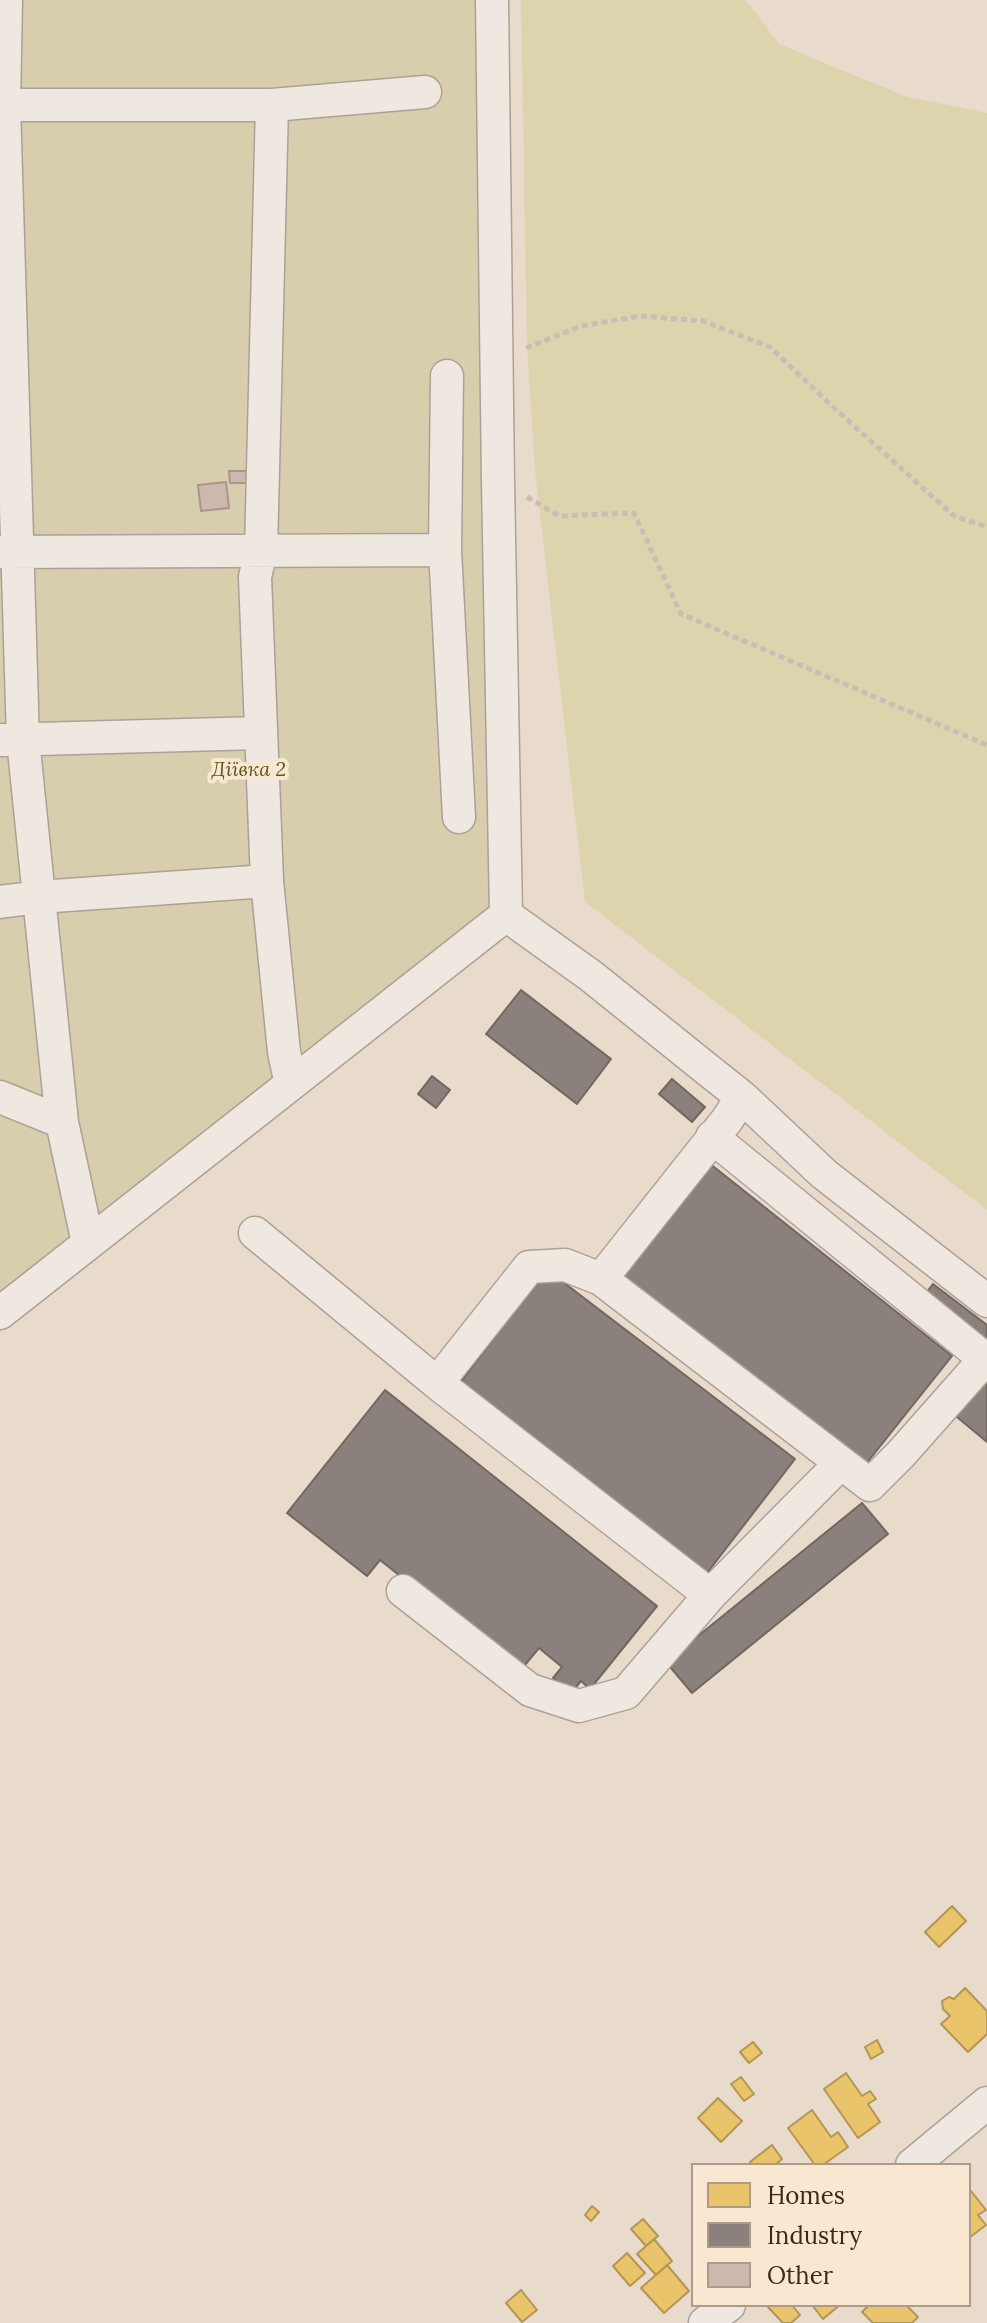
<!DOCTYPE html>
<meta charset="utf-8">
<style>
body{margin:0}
#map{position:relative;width:987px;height:2323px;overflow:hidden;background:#e8dbcc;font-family:Lora,serif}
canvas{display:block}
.legend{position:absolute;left:691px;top:2163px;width:280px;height:144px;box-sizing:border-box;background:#fae7d2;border:2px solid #ae9a89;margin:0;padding:10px 14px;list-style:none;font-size:24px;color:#3d261c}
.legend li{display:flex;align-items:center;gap:16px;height:40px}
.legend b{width:40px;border:2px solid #ae9a89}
</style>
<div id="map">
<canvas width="987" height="2323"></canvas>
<ul class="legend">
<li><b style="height:22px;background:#e9c46a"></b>Homes</li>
<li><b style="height:22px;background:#8a817c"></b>Industry</li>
<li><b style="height:22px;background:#ccb8ad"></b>Other</li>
</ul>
</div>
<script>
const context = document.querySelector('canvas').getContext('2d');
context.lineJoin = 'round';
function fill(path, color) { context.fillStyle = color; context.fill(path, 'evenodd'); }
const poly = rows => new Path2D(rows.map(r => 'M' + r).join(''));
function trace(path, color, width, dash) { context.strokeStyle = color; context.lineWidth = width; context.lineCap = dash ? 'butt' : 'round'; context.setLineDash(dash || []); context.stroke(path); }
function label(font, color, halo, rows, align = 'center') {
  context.font = font + ' Lora,serif'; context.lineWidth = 8; context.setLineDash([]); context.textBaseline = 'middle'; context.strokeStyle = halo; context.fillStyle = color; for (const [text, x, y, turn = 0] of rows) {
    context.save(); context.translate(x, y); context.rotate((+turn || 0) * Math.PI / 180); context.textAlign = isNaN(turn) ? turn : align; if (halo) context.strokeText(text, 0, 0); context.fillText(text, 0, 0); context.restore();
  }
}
fill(poly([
 [521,0,746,0,779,44,907,97,987,113,987,1210,585,902,535,471,527,346]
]), '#dcd4ad');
fill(poly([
 [0,0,481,0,500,892,465,940,0,1304]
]), '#d6cead');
const homes = poly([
 [952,1906,966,1921,939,1947,925,1932,952,1906],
 [965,1988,987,2011,987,2034,968,2052,941,2024,950,2016,943,2009,942,2001,949,1997,954,1999,965,1988],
 [877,2040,883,2052,871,2059,865,2047,877,2040],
 [753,2042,762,2053,749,2063,740,2052,753,2042],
 [846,2073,862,2096,870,2091,876,2099,868,2104,880,2122,858,2138,824,2089,846,2073],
 [741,2077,754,2094,744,2101,731,2084,741,2077],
 [718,2098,742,2121,721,2142,698,2118,718,2098],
 [812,2110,831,2137,838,2132,848,2147,823,2165,815,2165,788,2128,812,2110],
 [772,2145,782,2159,775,2165,752,2165,750,2162,772,2145],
 [971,2191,986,2210,978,2215,986,2225,969,2238,969,2193,971,2191],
 [592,2206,599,2212,591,2221,585,2215,592,2206],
 [643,2219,658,2236,646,2246,631,2229,643,2219],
 [654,2239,672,2261,656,2275,637,2254,654,2239],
 [627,2253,645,2273,630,2286,613,2266,627,2253],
 [667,2265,689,2291,664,2313,641,2288,667,2265],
 [521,2290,537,2310,522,2322,506,2303,521,2290],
 [766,2305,792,2305,800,2315,791,2323,783,2323,766,2305],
 [812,2305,840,2305,823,2319,812,2305],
 [869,2305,906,2305,918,2317,912,2323,873,2323,862,2312,869,2305]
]);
fill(homes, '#e9c46a');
trace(homes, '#b59553', 2);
const industry = poly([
 [521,990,611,1059,577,1104,486,1034,521,990],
 [432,1076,450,1090,436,1108,418,1094,432,1076],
 [672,1079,705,1107,692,1122,659,1094,672,1079],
 [709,1163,952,1356,862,1469,619,1276,709,1163],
 [546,1269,795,1459,704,1577,457,1387,546,1269],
 [933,1284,987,1325,987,1347,923,1297,933,1284],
 [987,1369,987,1442,951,1412,987,1369],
 [385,1390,657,1606,590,1689,581,1681,571,1693,553,1678,562,1667,539,1648,520,1671,380,1560,367,1576,287,1513,385,1390],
 [862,1503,888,1534,692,1693,666,1662,862,1503]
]);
fill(industry, '#8a817c');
trace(industry, '#73665f', 2);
const building = poly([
 [229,471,250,471,250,483,230,483,229,471],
 [226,482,229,508,201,511,198,485,226,482]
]);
fill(building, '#ccb8ad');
trace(building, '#a9968b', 2);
const minor = poly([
 [6,0,4,105,23,740,62,1122,88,1243],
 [492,0,498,482,506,915],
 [0,105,272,105,425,92],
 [272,105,261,551,255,577,267,881,284,1052,291,1084],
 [447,376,445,550,459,817],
 [0,552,445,550],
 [0,740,260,733],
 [0,902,39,897,267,881],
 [506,915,591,976,708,1070,742,1097,824,1174,987,1301],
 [0,1097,62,1122],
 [255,1233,437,1383,710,1595],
 [601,1279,727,1120,742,1097],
 [0,1313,506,915],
 [437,1383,529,1267,565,1265,601,1279,870,1485,901,1454,985,1359,712,1137],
 [403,1591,530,1690,579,1706,626,1693,710,1595,841,1463],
 [912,2165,987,2103],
 [705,2323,729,2305]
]);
trace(minor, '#ada096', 35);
trace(poly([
 [526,348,581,326,640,316,703,321,770,347,833,407,954,516,987,527],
 [527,497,559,516,634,513,681,614,987,745]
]), '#c8beb6', 5, [6, 4]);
trace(minor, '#efe8e0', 32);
label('italic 20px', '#585c20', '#fae7d2', [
 ["Діївка 2",249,770]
]);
</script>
